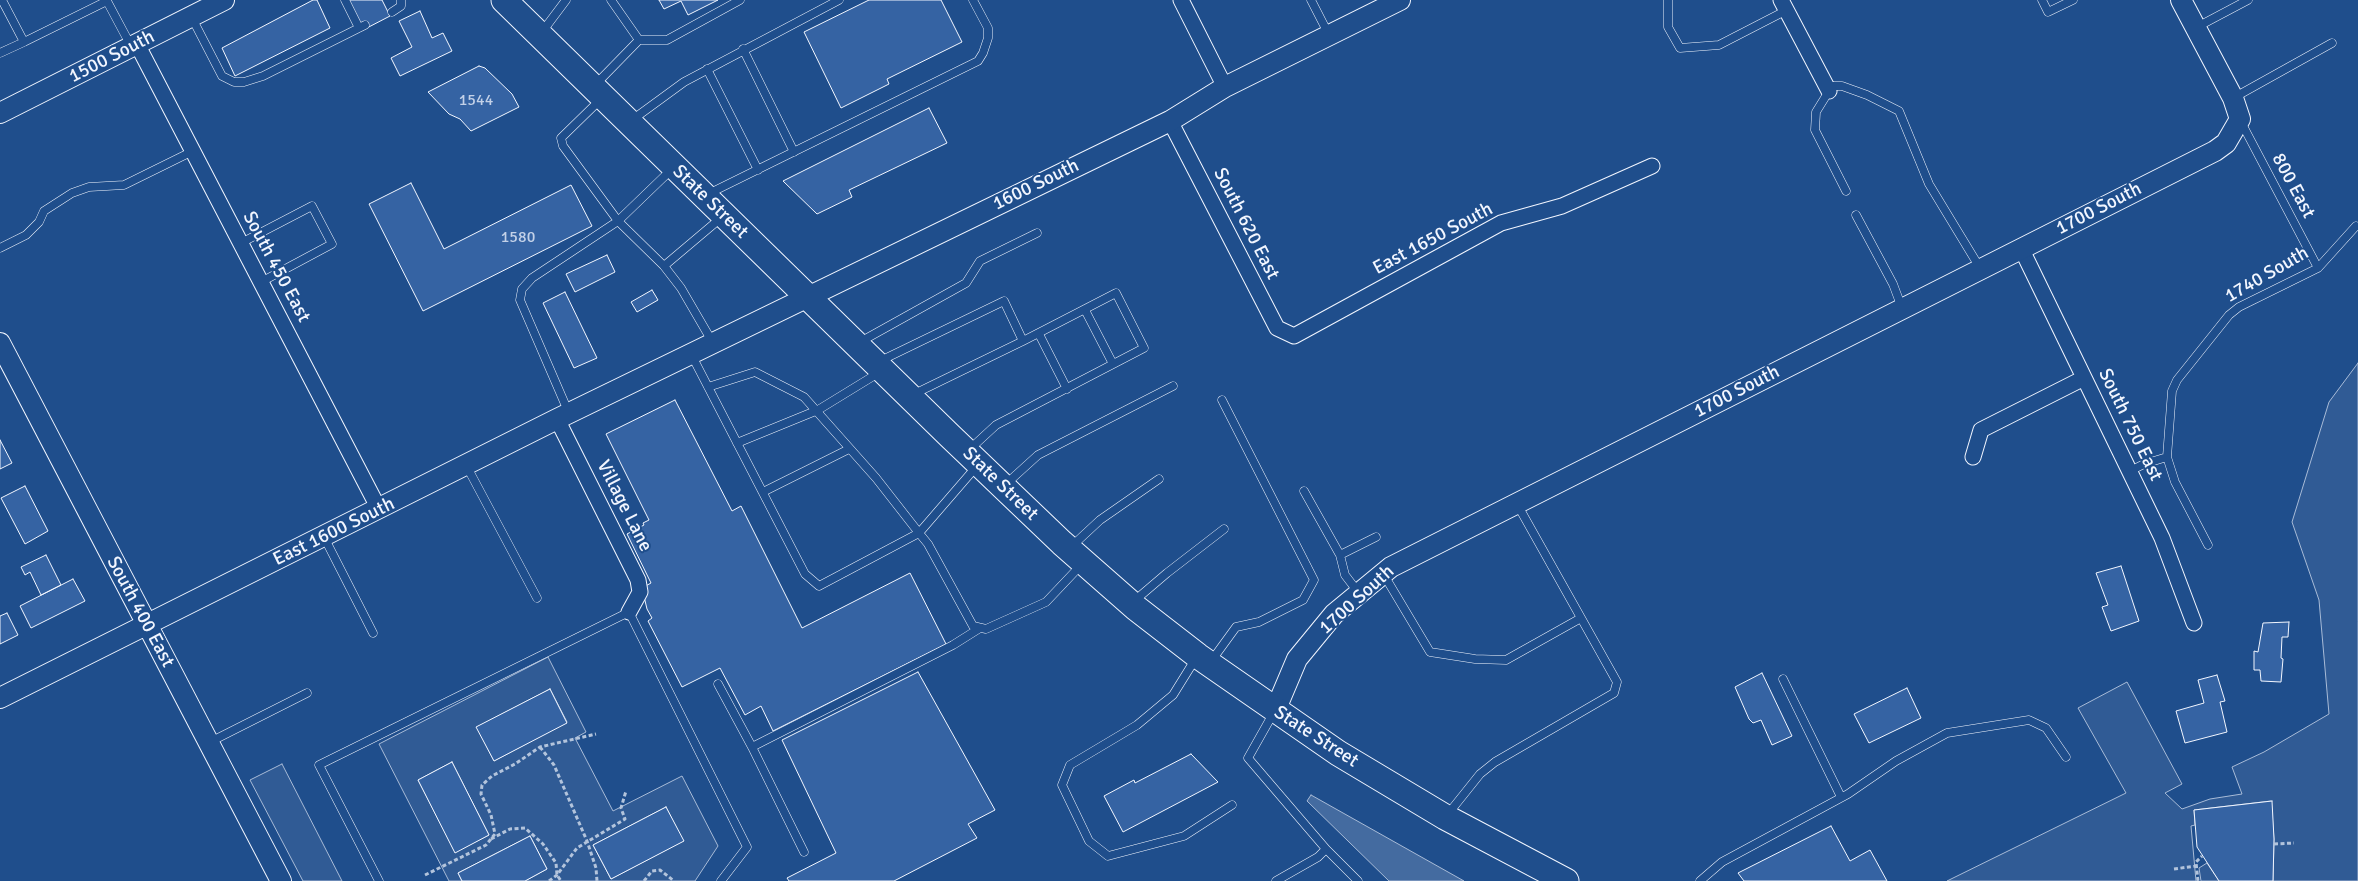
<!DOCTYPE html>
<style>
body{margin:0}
canvas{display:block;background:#1f4e8c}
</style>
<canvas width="2358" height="881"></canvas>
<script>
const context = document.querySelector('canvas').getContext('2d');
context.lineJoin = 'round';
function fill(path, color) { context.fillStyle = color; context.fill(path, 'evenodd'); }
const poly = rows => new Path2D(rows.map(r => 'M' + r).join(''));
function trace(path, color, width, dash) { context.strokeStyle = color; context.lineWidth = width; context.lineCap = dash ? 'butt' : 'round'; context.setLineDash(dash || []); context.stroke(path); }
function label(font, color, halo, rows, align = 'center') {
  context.font = font + ' Signika,sans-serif'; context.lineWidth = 4; context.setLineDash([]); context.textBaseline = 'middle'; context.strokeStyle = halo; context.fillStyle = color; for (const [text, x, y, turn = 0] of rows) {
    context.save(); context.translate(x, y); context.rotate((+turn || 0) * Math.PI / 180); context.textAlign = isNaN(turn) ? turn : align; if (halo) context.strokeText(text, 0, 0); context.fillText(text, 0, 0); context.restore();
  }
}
const built = poly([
 [2358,363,2358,881,2273,881,2274,839,2271,801,2194,810,2195,825,2191,826,2196,881,1947,881,2126,793,2078,708,2127,682,2182,784,2165,793,2182,809,2210,799,2242,794,2232,767,2264,752,2329,714,2319,600,2292,522,2329,402,2358,363],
 [548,657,586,732,575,738,613,811,682,776,718,846,695,881,525,881,547,869,530,836,458,873,462,881,449,881,379,744,548,657],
 [550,689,567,722,494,761,477,727,550,689],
 [452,762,489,835,455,852,418,780,452,762],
 [666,807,683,841,611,879,593,845,666,807],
 [282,764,342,881,303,881,250,780,282,764],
 [2207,863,2219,881,2201,881,2199,868,2207,863]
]);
fill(built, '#305b95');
trace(built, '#a8bbd7', 1);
const water = poly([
 [1311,795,1464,881,1389,881,1307,801,1311,795]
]);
fill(water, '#446ba0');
trace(water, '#a8bbd7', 1);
const building = poly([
 [313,0,317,0,330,28,235,76,222,48,313,0],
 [348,0,382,0,390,16,363,30,348,0],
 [659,0,718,0,688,15,681,1,664,9,659,0],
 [869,0,941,0,962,42,887,79,889,84,841,108,804,32,869,0],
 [420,11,432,38,443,33,452,51,400,76,391,58,412,47,399,21,420,11],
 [479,66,485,68,512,94,519,107,471,131,460,119,449,114,428,92,479,66],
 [929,108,947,143,849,190,852,197,817,214,783,181,929,108],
 [411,183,444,249,571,185,592,226,423,311,369,204,411,183],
 [607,255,615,272,575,292,566,274,607,255],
 [652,290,658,300,637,312,631,302,652,290],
 [565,292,597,358,574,368,543,303,565,292],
 [675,400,732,511,741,506,802,628,910,573,946,644,773,731,761,706,745,715,720,668,682,687,648,621,652,618,647,609,642,588,651,583,627,534,644,525,643,523,649,520,606,434,675,400],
 [0,440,12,463,0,469,0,440],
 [25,486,48,531,25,544,1,498,25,486],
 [46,555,61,585,41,595,30,572,25,575,21,567,46,555],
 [2121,566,2139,621,2111,631,2102,607,2108,605,2096,573,2121,566],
 [73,579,85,601,31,628,20,606,73,579],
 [7,613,18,635,0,644,0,616,7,613],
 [2289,622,2288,637,2282,637,2281,658,2283,659,2281,682,2261,681,2260,670,2254,670,2254,651,2258,652,2263,623,2289,622],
 [918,672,995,810,968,824,977,838,894,881,789,881,787,878,836,853,782,740,918,672],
 [1762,673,1792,736,1772,745,1761,720,1753,723,1749,719,1735,687,1762,673],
 [2217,675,2225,701,2220,702,2227,732,2185,743,2176,711,2204,703,2198,680,2217,675],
 [1907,688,1921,718,1869,743,1854,714,1907,688],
 [550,689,567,723,494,761,476,727,550,689],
 [1191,754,1218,782,1123,832,1104,796,1134,780,1135,783,1191,754],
 [452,762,489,835,455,853,418,780,452,762],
 [2272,801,2274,839,2273,881,2219,881,2197,847,2194,810,2272,801],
 [666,807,684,841,611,879,593,845,666,807],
 [1831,826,1850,861,1870,850,1887,881,1744,881,1738,873,1831,826],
 [530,836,547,869,525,881,462,881,458,873,530,836]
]);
fill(building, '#3563a3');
trace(building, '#f2f6ff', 1);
const service = poly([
 [2,0,24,42,107,1,131,46],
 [345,0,359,28],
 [611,0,639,40,667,40,740,0],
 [1311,0,1328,33],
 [1668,0,1668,27,1680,48,1719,45,1787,10],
 [2042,0,2048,12,2073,0],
 [392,12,401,6,401,0],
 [192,18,222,76,234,82,244,82,263,76,365,25],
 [2197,27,2248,0],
 [542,32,566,0],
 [743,49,794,152],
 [0,53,24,42],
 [707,69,758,170],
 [596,84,639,40],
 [1826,86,1842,86,1867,95,1899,111,1929,184,1980,268],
 [1829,91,1816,112,1815,130,1846,191],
 [2235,97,2332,43],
 [601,99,561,138,563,146,618,221,664,266,681,288,713,343],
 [632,120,684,82,839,0],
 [2241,122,2318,268],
 [708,194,978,61,983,53,988,38,988,28,973,0],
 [1856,215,1893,284,1902,308],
 [241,243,312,206,332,244,261,282],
 [0,248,26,235,39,222,44,211,72,193,89,187,124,185,193,151],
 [664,266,722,217],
 [1085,310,1113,364],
 [1039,334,1067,389],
 [860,342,966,283,980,261,1037,233],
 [691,354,805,574,819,586,919,533,928,544,973,626,986,629,1046,602,1082,564],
 [880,361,1004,301,1023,341,912,395],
 [708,387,755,372,804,397,876,478,919,533,976,467],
 [568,411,520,300,522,289,532,278,618,221,672,169],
 [737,443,818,410,880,372],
 [970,449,996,425,1144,348,1116,293,1023,341],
 [2167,457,2175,482,2208,545],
 [466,465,537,598],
 [2130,471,2144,464,2167,457,2172,391,2177,380,2229,315,2239,307,2318,268,2356,226],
 [1006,484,1038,455,1173,386],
 [1304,491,1340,555,1345,575,1358,592],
 [763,492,849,449],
 [324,537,373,633],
 [1072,546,1100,520,1159,479],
 [1340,555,1376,537],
 [1384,575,1430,652,1475,659,1506,660,1581,618],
 [1133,602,1167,573,1224,529],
 [1196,658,1173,695,1137,725,1070,765,1062,785,1089,841,1108,856,1184,836,1232,805],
 [1212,660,1236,627,1259,622,1303,600,1314,580,1222,400],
 [1783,679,1841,797],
 [718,684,752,747],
 [1274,712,1248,758,1326,849,1358,881],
 [210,742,307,693],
 [1448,814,1480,774,1495,762,1614,693,1617,682,1517,504],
 [804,852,752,747,953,645,980,628],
 [379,881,319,765,629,612,747,847,721,881],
 [1276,881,1318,857,1326,849],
 [1700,881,1722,862,1848,794,1896,761,1947,733,2029,720,2046,728,2066,757]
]);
const minor = poly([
 [1181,0,1225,87],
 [1781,0,1829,91],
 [137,44,379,509],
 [1170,121,1277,328,1294,336,1501,223,1562,206,1652,166],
 [2021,248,2162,538,2194,623],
 [557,419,638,580,640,592,629,612],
 [1973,457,1981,430,2084,378]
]);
const tertiary = poly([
 [0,113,224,0],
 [0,343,281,881],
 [0,698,557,419,1170,121,1225,87,1400,0],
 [1275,711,1297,659,1334,614,1391,567,2215,151,2226,143,2240,119,2233,98,2181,0]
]);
const primary = poly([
 [504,0,949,435,1062,543,1136,608,1198,656,1338,753,1445,817,1566,881]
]);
trace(service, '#f2f6ff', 9);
trace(minor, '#f2f6ff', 17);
trace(tertiary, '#f2f6ff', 22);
trace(primary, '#f2f6ff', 27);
trace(poly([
 [540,747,554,765,587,841,596,868,597,881],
 [491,839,510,829,525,828,543,844,556,863,557,875,561,881],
 [2274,844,2294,843],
 [2174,869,2196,866],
 [425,875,486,845,495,834,491,815,481,794,482,785,492,776,515,764,540,747,596,734],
 [549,881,557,875,577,848,625,819,621,808,626,791],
 [644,881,652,871,660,870,674,881],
 [2198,881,2196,862,2202,856]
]), '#b3c4dc', 3, [4, 2.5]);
trace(service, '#1f4e8c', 8);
trace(minor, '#1f4e8c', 15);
trace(tertiary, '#1f4e8c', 20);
trace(primary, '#1f4e8c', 25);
label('16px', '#c3d1e8', null, [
 ["1544",476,101],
 ["1580",518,238]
]);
label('19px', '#f2f6ff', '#1f4e8c', [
 ["1500 South",112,57,-27],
 ["1600 South",1036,185,-26],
 ["800 East",2293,186,62],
 ["State Street",710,202,44],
 ["1700 South",2099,209,-27],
 ["South 620 East",1246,224,63],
 ["East 1650 South",1433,239,-28],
 ["South 450 East",276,267,62],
 ["1740 South",2267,275,-30],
 ["1700 South",1737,392,-27],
 ["South 750 East",2130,425,64],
 ["State Street",1000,484,44],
 ["Village Lane",624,506,63],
 ["East 1600 South",334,532,-26],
 ["1700 South",1357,600,-42],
 ["South 400 East",140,612,62],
 ["State Street",1316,737,33]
]);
</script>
